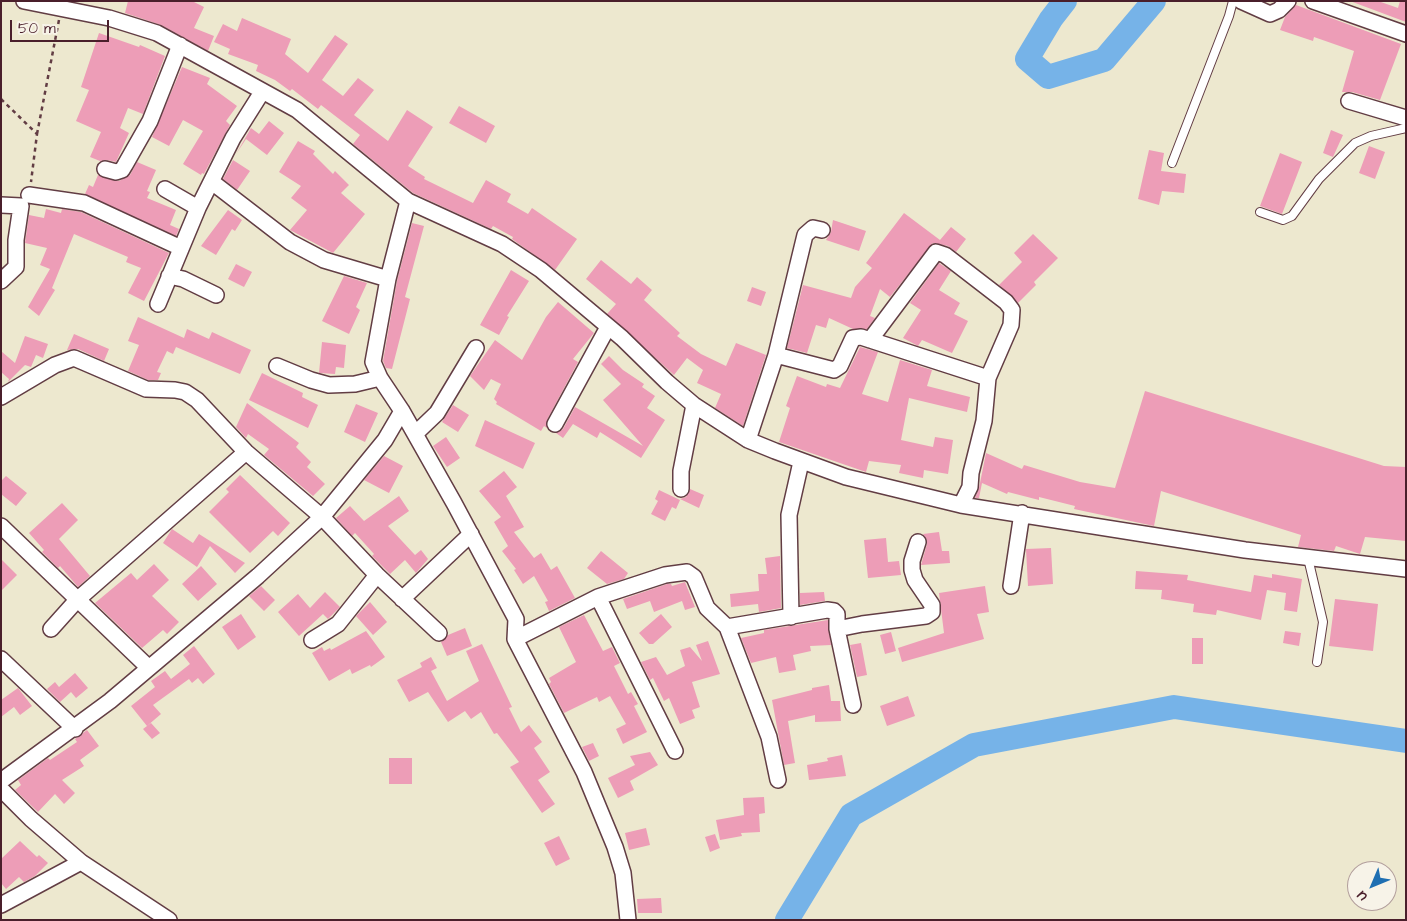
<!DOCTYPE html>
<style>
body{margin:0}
#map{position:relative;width:1407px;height:921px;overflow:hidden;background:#ede8cf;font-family:"Architects Daughter",sans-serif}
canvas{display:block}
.frame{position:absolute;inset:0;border:2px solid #4a1f2b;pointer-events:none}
.north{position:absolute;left:1347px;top:861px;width:50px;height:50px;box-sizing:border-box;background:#f7f3e8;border:1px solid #b29e9c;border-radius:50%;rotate:225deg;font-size:14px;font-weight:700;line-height:20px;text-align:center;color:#4a1f2b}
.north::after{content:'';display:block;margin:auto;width:18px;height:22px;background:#1f6fb2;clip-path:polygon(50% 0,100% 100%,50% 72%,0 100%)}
.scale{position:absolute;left:10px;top:20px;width:99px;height:22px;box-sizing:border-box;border:2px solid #4a1f2b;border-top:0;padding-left:6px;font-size:15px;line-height:18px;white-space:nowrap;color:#4a1f2b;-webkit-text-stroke:4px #f7f3e8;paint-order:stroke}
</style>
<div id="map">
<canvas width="1407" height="921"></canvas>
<div class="frame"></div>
<div class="north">U</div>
<div class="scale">50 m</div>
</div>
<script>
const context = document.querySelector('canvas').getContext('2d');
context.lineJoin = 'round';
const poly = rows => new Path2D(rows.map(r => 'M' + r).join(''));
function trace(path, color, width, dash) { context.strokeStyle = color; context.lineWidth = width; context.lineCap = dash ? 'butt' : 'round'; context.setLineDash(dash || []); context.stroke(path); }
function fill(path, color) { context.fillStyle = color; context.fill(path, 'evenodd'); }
trace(poly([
 [1065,1,1051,19,1027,59,1048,77,1104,60,1154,1],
 [787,920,851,815,974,745,1174,707,1406,741]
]), '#76b3e8', 24);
fill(poly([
 [128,1,192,1,204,7,194,28,214,36,208,51,161,25,125,13],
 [1350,1,1378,1,1398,8,1400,1,1406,1,1406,22],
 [1296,5,1401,44,1380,100,1352,92,1342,92,1354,51,1314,37,1313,41,1280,30,1285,17],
 [242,18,291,39,285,54,308,73,335,35,348,44,322,80,343,96,358,78,374,90,354,115,388,141,407,110,433,127,408,166,425,177,424,179,473,203,486,180,511,194,507,202,528,214,532,208,577,239,555,270,512,239,513,237,493,226,491,229,413,193,353,144,360,135,321,105,318,109,292,89,290,91,275,80,256,71,258,65,228,54,230,49,214,42,223,24,237,31],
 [99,33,139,47,140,45,165,56,143,114,128,108,120,128,129,133,116,162,107,160,100,161,90,157,101,132,76,121,89,90,81,87],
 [182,67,210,78,207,84,237,106,226,121,230,125,204,174,202,173,201,175,183,164,203,131,183,120,169,146,152,137],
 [459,106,495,126,486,143,449,123],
 [269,121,284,133,267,155,246,139,236,154,251,128,259,134],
 [1331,130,1343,135,1333,157,1323,153],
 [298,141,315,151,313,154,333,174,335,171,349,185,341,193,365,214,333,253,290,230,307,210,291,198,301,186,279,172],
 [1369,146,1385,152,1375,179,1359,173],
 [1149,150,1164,153,1161,171,1186,174,1184,193,1162,191,1159,205,1138,199],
 [1280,153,1302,162,1282,214,1260,206],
 [233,160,250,171,237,190,223,179],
 [137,162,156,170,147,191,150,192,147,198,176,210,170,225,179,229,176,236,85,194,89,185,93,187,98,175,119,181,130,175],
 [46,209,61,213,62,209,81,212,169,253,144,301,128,293,141,268,126,262,128,257,74,234,52,288,55,290,39,316,28,307,50,269,40,265,47,248,25,243,29,215,44,218],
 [228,210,242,220,235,231,232,229,216,255,201,246],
 [904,213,940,240,951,227,966,239,956,252,948,246,933,243,890,297,880,289,870,316,875,318,867,329,853,329,829,318,826,328,816,325,807,353,787,348,803,285,851,298,855,287,872,268,866,263],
 [833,220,866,231,859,251,826,240,831,232],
 [412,223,424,226,405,297,410,299,392,369,386,368,383,361,397,281],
 [1033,234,1058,258,1034,282,1036,285,1018,303,999,285,1022,262,1014,253],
 [601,260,631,284,637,277,652,290,644,300,680,333,677,336,701,354,726,366,736,343,766,355,743,426,715,408,721,394,697,383,703,370,687,358,674,375,607,314,616,304,586,279],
 [939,263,951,271,939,290,960,303,954,314,968,321,952,353,922,340,918,346,903,338,921,310,910,303],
 [236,264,252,272,244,287,228,279],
 [511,270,529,281,507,316,509,317,499,335,480,325],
 [344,276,367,283,356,307,360,310,349,334,322,321],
 [752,287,766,292,761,306,747,301],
 [558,302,594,333,573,359,578,362,547,420,547,428,544,426,541,431,496,404,497,402,494,399,501,384,491,379,484,390,470,376,495,340,522,360,546,317],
 [138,317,184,338,187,329,209,339,212,332,251,350,240,374,176,347,173,354,167,351,157,372,161,373,158,380,148,380,128,371,139,345,128,341],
 [74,334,109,349,104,361,78,349,67,350],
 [25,336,48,344,43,358,36,355,31,367,25,365,8,382,9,379,1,372,1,351,15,363],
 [322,342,346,345,344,368,336,367,335,374,319,373],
 [860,347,878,352,862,394,888,402,900,360,932,370,927,386,970,397,967,412,909,398,901,440,933,447,935,437,953,440,948,474,924,470,923,478,899,473,901,465,869,461,866,472,779,442,790,408,786,406,797,376,826,387,827,384,840,388],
 [609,356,623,370,644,384,642,387,655,396,647,408,665,420,641,458,600,432,597,438,573,424,563,438,556,433,563,429,575,407,643,446,603,400,621,384,601,364],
 [262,373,303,393,302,397,318,405,308,428,249,400],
 [1145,391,1384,466,1406,467,1406,541,1365,537,1360,554,1336,546,1334,551,1298,547,1301,535,1161,491,1154,526,1074,509,1075,506,1039,497,1039,500,1008,492,1007,494,982,483,979,498,975,498,979,488,986,453,1022,469,1024,465,1080,482,1115,488],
 [247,403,299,443,296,447,311,462,307,467,325,484,313,496,264,455,269,449,248,434,246,438,236,427],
 [356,404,378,413,365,442,344,432],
 [453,405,469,415,458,432,442,422],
 [485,420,535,443,523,469,475,446],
 [446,437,460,458,447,467,433,446],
 [384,456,403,466,389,493,364,480],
 [504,471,517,487,506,496,524,527,514,532,534,558,541,553,551,570,557,566,575,598,549,611,545,602,548,601,534,576,523,584,514,570,516,569,502,551,508,546,494,522,501,517,479,491],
 [240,475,290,523,278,536,273,531,250,553,209,512,229,492,226,489],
 [6,476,27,493,16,506,1,494,1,481],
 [690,489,704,495,699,508,680,499,686,497],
 [659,490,680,500,676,509,672,507,665,521,651,514,658,501,655,499],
 [399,496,409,511,388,526,415,555,421,550,428,559,416,573,405,560,390,574,372,556,374,554,355,533,352,536,336,518,350,506,364,521],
 [62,503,78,520,59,539,90,576,78,587,60,566,58,568,42,552,44,550,29,533],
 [172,529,193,543,199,534,245,563,235,573,210,546,197,567,163,543],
 [939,532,942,551,949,551,950,563,921,565,927,544,927,540,923,534],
 [886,538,888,562,899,561,901,575,868,578,864,540],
 [1051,548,1053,584,1028,586,1026,549],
 [601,551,628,573,624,579,607,584,587,568],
 [780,556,781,608,759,612,758,604,731,607,730,594,759,591,758,574,767,574,765,558],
 [1,559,17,575,1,591],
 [154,564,169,580,152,596,179,622,167,634,163,630,142,648,95,603,131,573,137,580],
 [201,566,217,584,198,601,182,584],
 [1136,571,1188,575,1187,580,1251,592,1254,575,1272,578,1272,574,1302,579,1297,612,1284,610,1286,593,1267,590,1261,620,1217,610,1216,615,1193,612,1194,604,1161,599,1162,590,1135,589],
 [685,582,695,607,685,610,682,601,654,612,650,601,627,609,623,599,667,584,671,584,672,586],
 [261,586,275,600,264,611,249,596],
 [985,586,989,612,977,614,984,639,902,662,898,648,944,633,939,593],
 [325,592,340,607,328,619,323,614,299,636,278,612,298,594,310,608],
 [824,592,825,601,800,605,800,593],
 [1335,599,1378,604,1373,651,1329,646],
 [370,602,387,622,373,635,356,616],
 [241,614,256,637,238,650,222,627],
 [661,614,672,627,653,644,649,644,639,633],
 [584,615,603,651,612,647,620,663,614,666,628,694,631,692,638,704,634,706,647,732,623,744,616,729,626,724,610,696,599,702,597,697,564,713,549,684,551,682,549,678,576,662,559,627],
 [828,620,831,645,810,646,811,651,793,655,796,670,779,673,776,657,751,663,741,638,764,633,764,630],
 [465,628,472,646,447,656,441,642,448,635],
 [366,631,385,657,371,667,370,665,352,674,350,669,329,681,312,653,322,647,324,651,330,648,331,650],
 [1285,631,1301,633,1299,646,1283,643],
 [891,632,896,651,885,654,880,635],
 [1192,638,1203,638,1203,664,1192,664],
 [708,641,720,674,692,682,700,707,692,710,695,718,680,724,669,698,664,701,653,678,650,680,641,662,656,657,667,675,685,666,680,650,690,647,702,661,696,645],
 [861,643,867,675,857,677,850,645],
 [482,644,512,707,509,708,521,732,529,725,542,742,534,748,550,772,538,780,555,804,542,813,510,767,519,762,497,733,494,734,481,712,471,719,465,711,448,722,428,692,409,702,397,680,422,667,420,663,431,657,437,668,431,671,447,701,479,681,466,651],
 [194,646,215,674,203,684,198,678,192,683,189,679,153,705,161,714,147,726,131,706,155,687,151,681,165,671,171,679,190,664,183,655],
 [75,673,88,688,76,698,71,692,60,702,47,689,55,682,59,687],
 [829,685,831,701,840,701,841,721,815,722,815,715,788,721,795,763,784,765,772,700,812,690,812,688],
 [18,688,32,706,20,715,14,707,1,717,1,700],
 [908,696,915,716,887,726,880,706],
 [151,723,160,733,152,739,143,729],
 [87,730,99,746,80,760,84,766,62,780,75,793,64,804,55,794,38,812,15,790,21,785,18,780,48,758,50,760,77,742,75,739],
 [593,743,599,756,589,761,582,747],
 [650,752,658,765,630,781,634,790,618,798,608,778,635,765,630,756],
 [842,755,846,776,809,780,807,765,828,761,827,758],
 [389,758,412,758,412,784,389,784],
 [764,797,765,813,759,814,760,832,741,833,742,836,720,840,716,820,744,815,743,798],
 [646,828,650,845,629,850,625,833],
 [715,834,720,848,710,852,705,837],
 [559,836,570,859,556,866,544,843],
 [20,841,37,857,39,855,48,863,35,876,24,882,19,877,6,889,1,883,1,859],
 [661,898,662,913,638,913,637,899]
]), '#ed9db7');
const service = poly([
 [1172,163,1229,16,1233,1],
 [1260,212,1283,220,1292,216,1319,179,1355,143,1371,136,1406,128],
 [1308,558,1323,622,1317,662]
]);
const minor = poly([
 [24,1,109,18,157,33,297,110,408,201,502,244,541,270,622,338,667,382,694,405,748,440,775,451,846,477,961,505,1245,550,1406,569],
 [1241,1,1270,14,1279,10,1288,1],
 [1313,1,1406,34],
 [1349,101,1406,118],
 [105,169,116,172,122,170,125,165,150,121,180,45],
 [212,182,290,242,324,260,388,279],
 [165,189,198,208],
 [29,195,84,203,181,248],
 [408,201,388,279,373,362,380,378,402,411,454,503,516,619,515,639,584,772,615,847,623,873,628,920],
 [1,205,21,206,16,240,16,267,1,281],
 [169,276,183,279,216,295],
 [158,304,198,208,233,138,262,92],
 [870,340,936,252,945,255,1006,302,1012,310,1011,325,988,378,984,421,971,473,970,487,961,505],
 [776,355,805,235,813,228,822,230],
 [277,366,311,380,329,385,355,384,380,378],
 [1,397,55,365,74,358,146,389,175,390,185,392,197,400,246,452,322,517,377,575,439,633],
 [555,424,608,327],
 [415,434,437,413,476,348],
 [748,440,776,355,834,370,840,366,853,338,861,337,988,378],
 [681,489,681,471,694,405],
 [1,526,149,668],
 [1011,586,1022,513],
 [598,597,675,751],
 [402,599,471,534],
 [791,617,789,515,801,462],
 [727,627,769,737,778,780],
 [51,629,77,600,246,452],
 [837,629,853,705],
 [515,639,598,597,665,575,687,572,694,577,707,608,727,627,827,610,834,611,837,614,837,629,862,624,926,616,932,612,932,605,915,580,912,570,912,561,918,542],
 [312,640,338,624,377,575],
 [1,659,75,729],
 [1,781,110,701,258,576,322,517,385,440,402,411],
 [1,789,31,819,81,862,169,920],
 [1,905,81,862]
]);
trace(service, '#623d44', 10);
trace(minor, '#623d44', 18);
trace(poly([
 [1,99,37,134,31,182],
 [37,134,59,20]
]), '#623d44', 2.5, [4, 4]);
trace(service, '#fff', 8);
trace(minor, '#fff', 15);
</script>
